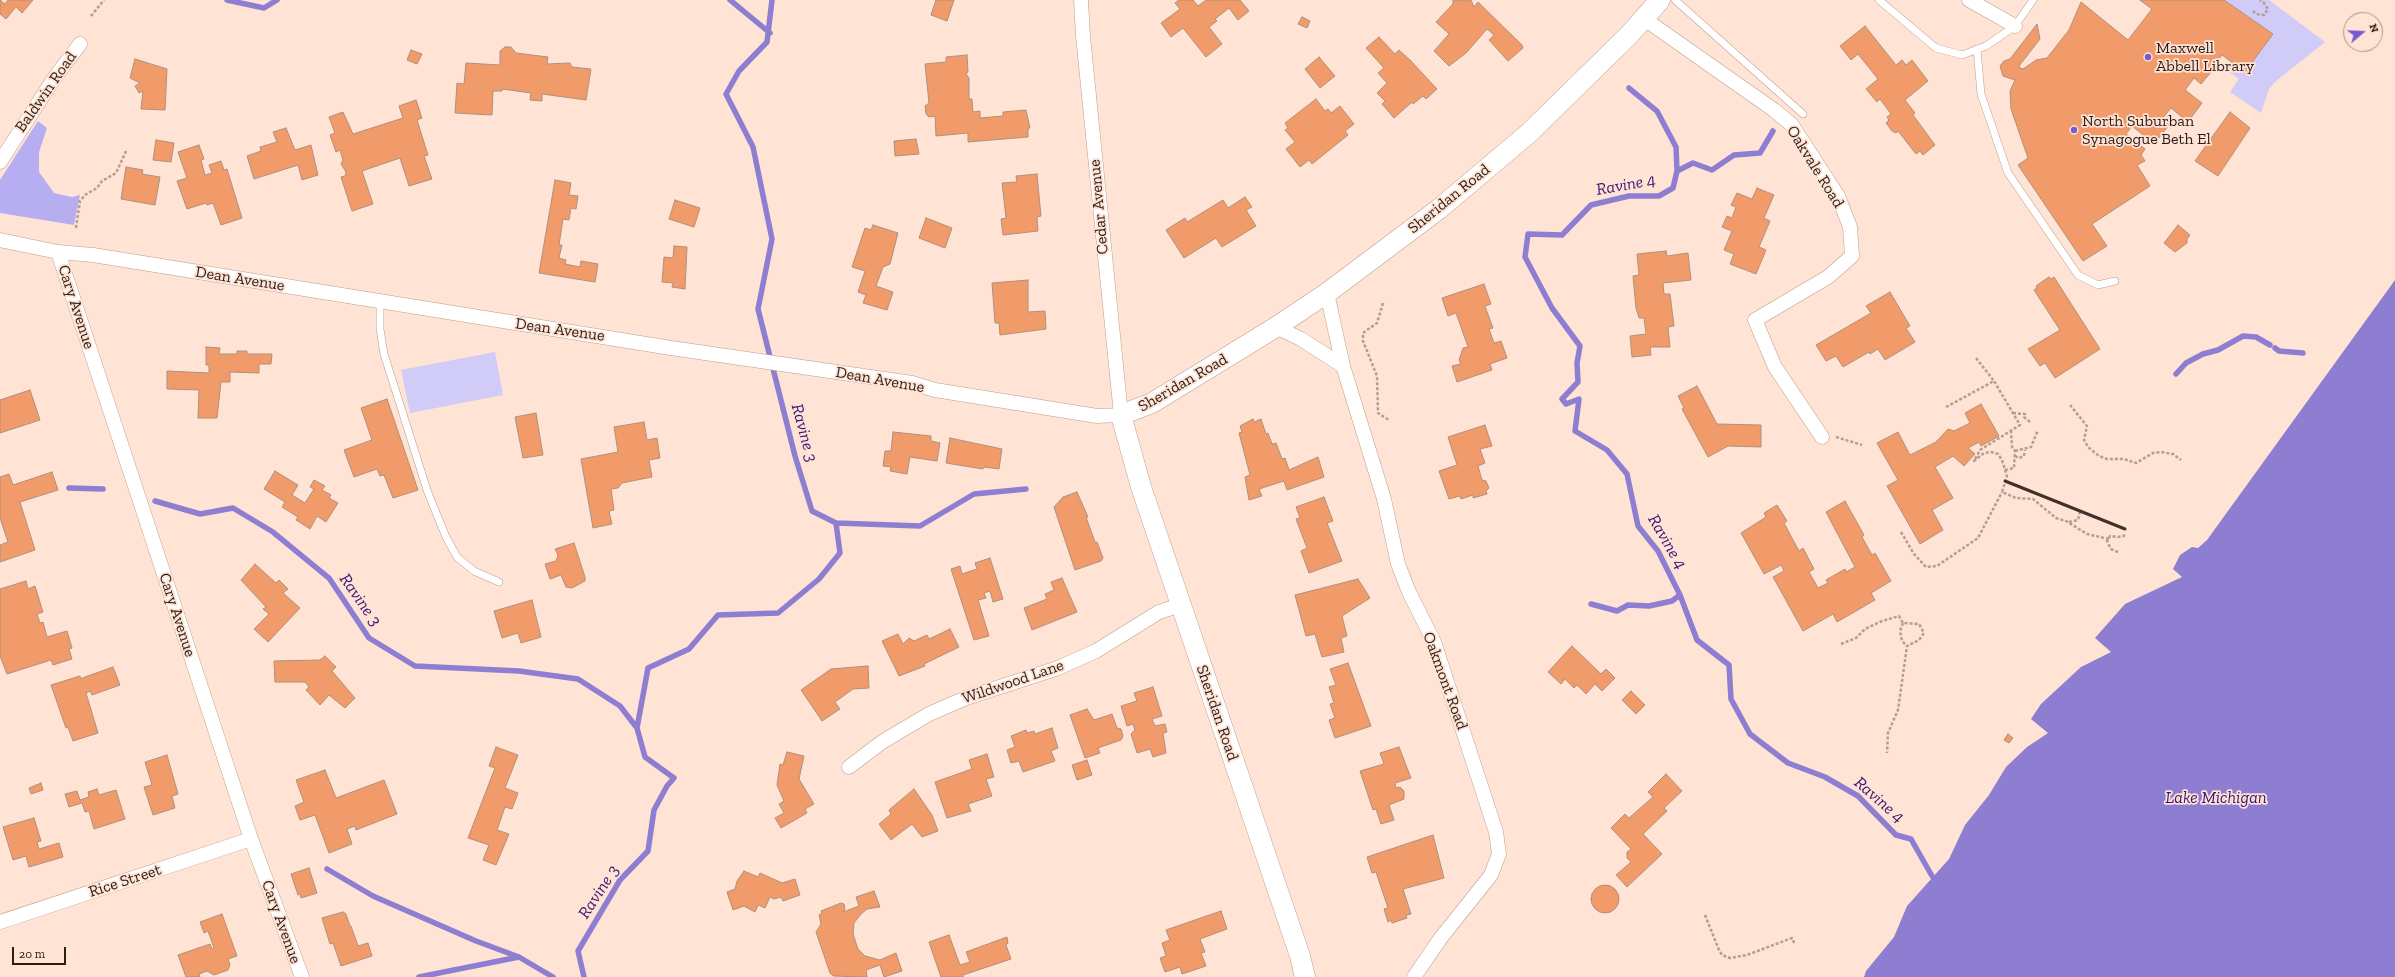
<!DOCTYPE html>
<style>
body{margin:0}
#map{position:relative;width:2395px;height:977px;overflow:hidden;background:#ffe3d4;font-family:"Zilla Slab",serif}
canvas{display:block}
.north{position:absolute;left:2343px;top:12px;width:40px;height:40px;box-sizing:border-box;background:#ffe3d4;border:1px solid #aa9488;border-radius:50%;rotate:71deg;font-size:11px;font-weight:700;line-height:16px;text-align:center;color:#2a1d17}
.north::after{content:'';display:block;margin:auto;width:14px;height:18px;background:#7759d3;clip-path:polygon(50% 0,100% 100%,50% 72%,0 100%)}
.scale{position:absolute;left:12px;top:947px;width:54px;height:18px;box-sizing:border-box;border:2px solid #2a1d17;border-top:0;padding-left:5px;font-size:12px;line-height:14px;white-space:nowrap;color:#2a1d17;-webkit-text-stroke:3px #ffe3d4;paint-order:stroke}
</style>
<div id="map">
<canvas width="2395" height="977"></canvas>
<div class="north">N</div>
<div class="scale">20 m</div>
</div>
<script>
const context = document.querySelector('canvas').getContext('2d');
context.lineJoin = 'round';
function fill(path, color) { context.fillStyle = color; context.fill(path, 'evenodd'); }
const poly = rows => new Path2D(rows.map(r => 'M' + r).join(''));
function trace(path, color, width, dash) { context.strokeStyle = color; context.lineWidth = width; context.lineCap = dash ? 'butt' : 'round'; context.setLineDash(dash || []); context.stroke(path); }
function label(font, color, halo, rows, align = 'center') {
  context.font = font + ' "Zilla Slab",serif'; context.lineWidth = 3.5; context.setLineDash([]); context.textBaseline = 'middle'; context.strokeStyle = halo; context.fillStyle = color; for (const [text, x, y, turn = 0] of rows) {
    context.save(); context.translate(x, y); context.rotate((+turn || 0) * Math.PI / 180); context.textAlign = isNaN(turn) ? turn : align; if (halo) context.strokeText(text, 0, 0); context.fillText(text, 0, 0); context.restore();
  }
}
fill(poly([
 [2224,0,2269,0,2325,42,2276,81,2269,89,2261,113,2230,92,2239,79,2226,69,2232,62,2245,72,2273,34],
 [495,352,503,395,410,413,401,370]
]), '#d0cbf7');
fill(poly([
 [38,121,47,128,39,152,39,172,54,193,72,197,80,195,74,225,0,213,0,180]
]), '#b7adf1');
fill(poly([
 [2395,280,2395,977,1864,977,1866,971,1894,937,1907,906,1949,859,1965,825,1989,795,2006,767,2027,747,2048,733,2031,719,2041,704,2081,667,2111,652,2095,638,2125,604,2182,577,2173,569,2180,555,2192,547,2198,548,2207,540]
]), '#8d7ed1');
trace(poly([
 [227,0,264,8,277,0],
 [730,0,770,33],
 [1629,88,1657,111,1676,147,1677,171,1673,188,1659,196,1629,196,1591,205,1562,235,1528,234,1525,257,1552,308,1580,346,1577,363,1578,382,1562,399,1566,404,1579,399,1575,431,1607,450,1627,474,1638,526,1658,551,1680,595,1697,640,1729,665,1731,699,1750,734,1788,763,1825,777,1858,796,1896,835,1911,839,1932,876],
 [1677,171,1693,163,1712,170,1734,155,1760,153,1773,131],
 [2275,348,2279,351,2303,353],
 [2176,374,2186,363,2203,354,2218,350,2243,336,2256,337,2270,345],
 [69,488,103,489],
 [155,501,200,514,233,508,273,532,329,578,369,638,415,666,519,671,578,679,620,706,637,728,645,757,674,778,667,786,654,810,648,851,620,880,578,951,584,977],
 [836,523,920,526,974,494,1026,489],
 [1591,604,1617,611,1628,605,1649,606,1672,601,1680,595],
 [637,728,648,668,689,649,718,615,778,613,819,579,840,553,836,523,812,511,795,456,758,309,772,239,753,147,726,94,739,71,767,42,772,0],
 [327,869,373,896,476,941,519,957],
 [419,977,519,957,553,977]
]), '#8d7ed1', 5.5);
const building = poly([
 [0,0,5,4,8,0,33,0,22,13,16,7,6,19,0,14,0,0],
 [936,0,954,0,947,21,931,15,936,0],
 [1179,0,1193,0,1198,6,1206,0,1240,0,1249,11,1238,20,1229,8,1215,19,1217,21,1209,27,1222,44,1206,57,1183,28,1171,37,1161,23,1180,9,1175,3,1179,0],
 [1453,0,1471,0,1474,7,1478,2,1522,45,1523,48,1508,61,1489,40,1494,35,1487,29,1466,53,1449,66,1434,51,1449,34,1436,22,1453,4,1453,0],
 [2140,0,2224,0,2273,34,2245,72,2222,55,2215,64,2217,65,2201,84,2194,78,2185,90,2202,103,2188,122,2171,108,2162,119,2169,125,2154,144,2132,126,2126,134,2145,149,2141,155,2145,161,2137,165,2150,186,2092,224,2107,246,2083,261,2018,165,2028,158,2011,109,2010,91,2015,80,2003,76,2000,66,2004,61,2010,59,2037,24,2040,39,2019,66,2020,68,2023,69,2036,60,2047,58,2069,30,2081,2,2128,40,2152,9,2140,0],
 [1302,17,1310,21,1307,28,1298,24,1302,17],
 [1865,26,1896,65,1902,60,1906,65,1912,60,1928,81,1905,100,1915,113,1913,115,1935,145,1923,155,1920,151,1916,154,1898,131,1896,133,1892,131,1886,123,1889,120,1887,117,1891,114,1880,99,1877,102,1866,89,1878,79,1858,54,1851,60,1840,46,1865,26],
 [1379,37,1395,54,1399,50,1410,60,1437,89,1426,99,1423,96,1413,104,1412,102,1394,118,1382,104,1385,101,1377,93,1387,83,1378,73,1384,68,1366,48,1379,37],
 [505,47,511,47,516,53,548,57,547,64,570,63,572,67,591,69,586,100,542,94,542,101,530,100,531,93,502,89,502,91,493,91,492,115,455,113,457,83,464,84,466,63,500,65,500,51,505,47],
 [411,50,422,54,417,64,407,60,411,50],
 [967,55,968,72,966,74,969,78,969,99,972,99,973,112,980,111,980,118,1003,116,1003,112,1026,110,1030,128,1028,128,1028,137,968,142,968,133,936,136,935,116,929,117,926,114,925,106,929,103,925,64,946,62,946,57,967,55],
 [1319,57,1335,76,1320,88,1305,69,1319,57],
 [135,59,167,69,165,110,141,109,143,91,139,93,135,86,140,83,130,78,135,59],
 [1316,99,1325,111,1328,109,1331,113,1340,106,1354,124,1345,131,1348,135,1312,164,1309,160,1300,167,1286,149,1295,142,1285,130,1288,128,1285,123,1316,99],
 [416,100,422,118,417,120,428,155,424,156,432,179,409,186,400,158,362,171,373,204,352,211,341,177,345,176,346,172,341,164,343,160,340,150,336,152,330,135,335,133,329,117,343,112,353,134,403,118,399,106,416,100],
 [2230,112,2250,128,2218,176,2195,161,2230,112],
 [286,128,295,150,311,145,318,175,302,180,298,165,254,179,247,156,261,151,260,147,277,142,273,132,286,128],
 [916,139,919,154,895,156,894,141,916,139],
 [156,140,174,143,171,162,153,160,156,140],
 [199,145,204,159,201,160,205,175,212,173,209,165,221,161,224,170,227,169,242,218,221,225,213,203,207,205,206,203,187,209,177,181,187,178,178,152,199,145],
 [126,167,143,170,142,174,160,177,155,205,121,199,126,167],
 [1037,174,1041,216,1037,217,1038,231,1003,235,1001,219,1006,218,1002,183,1017,182,1016,176,1037,174],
 [555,180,571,183,569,195,578,196,576,209,571,208,569,220,563,219,559,245,562,245,559,258,566,260,565,264,580,267,581,261,598,264,595,282,539,273,555,180],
 [1757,188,1774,195,1764,218,1770,221,1759,247,1766,250,1756,274,1730,264,1734,254,1724,250,1732,231,1722,227,1727,216,1732,218,1736,207,1731,205,1737,193,1752,199,1757,188],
 [1245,197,1252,207,1246,210,1256,226,1222,247,1216,238,1184,258,1166,230,1185,218,1187,222,1223,200,1228,208,1245,197],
 [675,200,700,208,694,227,669,219,675,200],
 [926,218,952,228,945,248,919,238,926,218],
 [873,225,898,233,890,264,883,267,876,286,893,292,887,310,863,303,866,295,858,292,865,271,852,267,865,228,871,230,873,225],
 [2178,225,2190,235,2187,239,2187,243,2175,252,2164,243,2178,225],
 [674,246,687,247,685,289,672,287,673,283,662,282,664,257,673,258,674,246],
 [1666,251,1667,256,1688,253,1691,280,1663,283,1664,294,1670,294,1674,326,1668,327,1670,347,1650,347,1651,355,1632,357,1630,336,1646,334,1644,318,1639,318,1636,308,1633,276,1639,275,1637,254,1666,251],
 [2049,277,2051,279,2054,277,2100,349,2055,378,2045,363,2040,366,2028,349,2060,330,2034,290,2037,288,2036,286,2049,277],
 [1028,280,1028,312,1045,311,1046,329,1000,335,999,323,995,323,992,283,1028,280],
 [1484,284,1491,304,1485,306,1493,328,1489,329,1494,343,1501,341,1507,358,1490,364,1492,370,1457,382,1452,366,1461,364,1459,360,1463,348,1468,347,1456,313,1448,316,1442,298,1484,284],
 [1890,292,1910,326,1906,328,1915,342,1885,360,1878,349,1870,354,1869,352,1843,367,1836,356,1826,361,1816,345,1871,313,1866,306,1890,292],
 [206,347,220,348,219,354,237,354,237,351,247,351,247,354,272,354,271,364,259,364,259,373,230,372,230,382,221,382,217,418,198,418,199,390,167,389,167,371,209,373,209,365,206,365,206,347],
 [1697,386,1717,424,1761,425,1761,447,1728,446,1708,457,1682,409,1684,408,1678,396,1697,386],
 [30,390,40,420,0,433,0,400,30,390],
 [387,399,418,490,393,498,384,475,380,476,377,469,354,477,344,450,372,440,361,408,387,399],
 [1981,404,1999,436,1981,446,1979,442,1968,448,1975,454,1964,466,1953,456,1935,467,1953,498,1932,510,1943,530,1920,544,1887,486,1898,480,1877,443,1898,432,1910,455,1936,442,1948,429,1954,431,1970,423,1965,413,1981,404],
 [536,413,543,455,523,458,515,417,536,413],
 [1253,419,1254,422,1261,419,1266,434,1268,433,1272,444,1276,443,1282,459,1285,458,1289,470,1318,457,1324,477,1287,490,1284,481,1259,489,1262,496,1249,500,1245,477,1250,475,1239,433,1242,432,1240,426,1253,419],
 [644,422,647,440,657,438,660,458,649,460,652,477,622,483,618,488,611,489,614,510,609,511,612,524,593,528,581,459,618,452,614,427,644,422],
 [1485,425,1492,446,1480,449,1485,463,1478,466,1482,480,1486,481,1489,488,1486,491,1487,494,1473,498,1473,495,1461,499,1460,496,1449,499,1439,471,1457,465,1448,437,1485,425],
 [893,432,931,436,931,441,940,443,937,461,910,457,907,474,890,471,891,467,883,466,885,451,891,451,893,432],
 [950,438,1002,449,999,469,984,467,983,469,946,463,950,438],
 [275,471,298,485,292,495,305,503,314,489,310,487,314,480,325,486,322,490,331,495,329,498,338,503,326,522,317,516,310,529,296,520,298,517,282,507,285,502,264,489,275,471],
 [52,472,58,490,20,502,35,550,0,562,0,545,8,542,0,518,0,477,9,474,13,485,52,472],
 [1077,492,1088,517,1086,517,1095,542,1097,542,1103,558,1101,561,1075,570,1054,507,1063,497,1077,492],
 [1324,497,1333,521,1327,523,1342,561,1309,573,1301,551,1307,548,1296,519,1300,518,1296,507,1324,497],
 [1845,501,1864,535,1862,537,1872,555,1875,553,1891,581,1871,593,1875,600,1837,622,1833,614,1803,631,1773,577,1784,571,1781,565,1764,574,1741,533,1766,517,1764,513,1777,505,1787,521,1784,523,1799,551,1803,548,1814,569,1809,572,1818,588,1828,583,1826,580,1845,569,1846,572,1855,567,1826,512,1845,501],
 [574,543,585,577,585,581,572,588,566,587,561,575,550,579,545,564,556,561,558,555,555,549,574,543],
 [990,558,1003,599,993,602,990,591,984,593,986,598,978,600,989,636,974,640,951,569,960,566,962,574,977,569,975,563,990,558],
 [255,564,276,583,279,580,288,589,283,593,300,608,268,642,254,629,269,614,263,609,266,607,241,580,255,564],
 [1062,578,1077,612,1032,630,1024,608,1047,599,1045,594,1054,590,1051,582,1062,578],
 [1358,579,1370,598,1342,616,1347,636,1341,638,1344,652,1322,657,1315,634,1306,636,1295,595,1358,579],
 [26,581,28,589,35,586,43,612,37,614,40,623,43,622,47,637,67,631,72,648,69,649,72,659,53,665,51,660,7,674,0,656,0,589,26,581],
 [532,600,541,637,521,643,518,633,502,638,494,611,532,600],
 [950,629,959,647,924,664,925,666,899,676,882,641,898,634,903,644,909,638,914,641,927,635,929,639,950,629],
 [1572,646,1601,674,1606,669,1615,678,1602,691,1595,684,1586,694,1577,685,1574,688,1565,679,1561,684,1548,672,1572,646],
 [325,656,336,667,332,671,355,698,345,708,329,695,320,705,306,690,309,687,305,682,275,682,274,661,320,660,325,656],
 [1348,663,1371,726,1335,738,1329,720,1335,718,1330,704,1334,703,1329,687,1336,685,1330,669,1348,663],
 [868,666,869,688,853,689,835,702,840,709,822,721,801,690,831,669,868,666],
 [113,667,120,685,92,695,90,691,86,693,98,733,73,741,68,727,66,728,51,685,80,676,81,679,85,677,113,667],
 [1153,687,1162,716,1152,719,1155,726,1165,724,1167,732,1163,733,1166,753,1153,757,1150,749,1137,753,1131,734,1135,730,1133,724,1127,726,1121,706,1137,701,1134,693,1153,687],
 [1631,691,1645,705,1636,714,1622,700,1631,691],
 [1087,709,1094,720,1112,714,1117,728,1121,729,1123,736,1121,740,1098,748,1100,753,1085,758,1070,715,1087,709],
 [1052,728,1058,748,1051,751,1055,761,1023,772,1019,761,1011,763,1007,750,1015,747,1011,736,1026,730,1027,733,1034,731,1035,734,1052,728],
 [2008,734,2013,738,2009,743,2004,740,2008,734],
 [496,747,518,755,505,788,518,793,512,809,505,807,497,830,509,834,496,865,483,860,489,845,468,838,495,768,489,766,496,747],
 [1399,747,1411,778,1395,783,1396,788,1400,787,1404,791,1404,799,1389,805,1394,820,1381,824,1376,809,1373,810,1360,771,1384,764,1380,753,1399,747],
 [787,752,804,756,799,779,814,804,805,809,807,813,781,828,775,818,784,813,779,804,784,801,777,785,780,764,783,765,787,752],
 [987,754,994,777,986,779,992,796,968,804,971,811,947,818,935,782,972,769,969,760,987,754],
 [167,755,178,794,172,796,175,808,153,815,144,787,152,785,145,762,167,755],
 [1087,760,1092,775,1077,780,1072,765,1087,760],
 [325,770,336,798,384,780,397,814,356,830,355,826,347,829,352,844,329,853,315,815,300,820,295,806,304,802,296,780,325,770],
 [1666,774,1682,791,1664,808,1667,811,1643,834,1662,854,1627,887,1616,875,1631,862,1627,858,1627,852,1631,849,1611,828,1625,814,1629,818,1653,797,1648,792,1666,774],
 [41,783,43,790,31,794,29,788,41,783],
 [97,789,99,795,116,790,125,819,94,829,89,811,85,812,82,803,69,807,65,794,77,791,80,800,89,797,88,792,97,789],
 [914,789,932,815,938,831,922,837,912,824,891,840,879,824,891,814,889,810,914,789],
 [34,818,41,841,37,842,39,849,59,843,63,857,29,867,26,856,13,860,3,827,34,818],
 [1433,835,1444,878,1403,889,1411,914,1406,915,1407,918,1392,923,1391,920,1388,922,1384,909,1388,908,1376,872,1372,873,1367,857,1433,835],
 [309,868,317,893,301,898,300,894,298,895,291,874,309,868],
 [744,871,758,877,760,873,782,883,795,879,800,895,783,901,781,897,774,899,770,897,765,908,758,905,755,912,744,906,733,910,727,892,735,889,737,881,744,871],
 '1591 899a14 14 0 1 1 28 0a14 14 0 1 1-28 0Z',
 [874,891,880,907,867,909,861,914,854,923,853,934,858,949,865,956,880,960,896,953,902,971,884,977,880,965,866,970,867,977,833,976,830,973,816,932,821,924,819,915,822,913,821,911,841,903,844,904,845,909,843,912,859,906,856,897,874,891],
 [1221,911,1227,929,1200,939,1205,952,1201,953,1206,966,1182,974,1180,967,1165,972,1160,958,1166,956,1162,943,1170,940,1166,930,1221,911],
 [343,912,346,914,350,926,351,926,358,946,368,943,372,956,341,966,333,943,330,944,322,918,343,912],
 [222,914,237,956,228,959,230,965,228,970,214,975,207,971,199,974,200,977,186,977,178,955,210,944,212,949,214,948,208,931,204,933,200,922,222,914],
 [949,935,960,965,970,962,966,952,1007,937,1008,943,1006,945,1011,959,963,975,963,977,941,977,929,942,949,935]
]);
fill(building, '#f09b69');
trace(building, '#af907e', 1);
const lane = poly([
 [1675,0,1803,114],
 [1879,0,1936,48,1962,55,1986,46,2015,26,2033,0],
 [1977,49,1981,94,2008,173,2078,275,2098,285,2115,281],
 [380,301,380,329,384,354,428,493,446,537,457,557,474,571,499,582]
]);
const street = poly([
 [1969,0,2015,26],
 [1643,18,1774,110,1792,125,1838,196,1850,227,1852,256,1828,277,1755,320,1775,367,1822,437],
 [0,162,55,77,80,44],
 [0,240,58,252,93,255,671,348,912,383,935,390,1097,416,1121,415,1083,36,1081,0],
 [58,252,251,839,302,977],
 [1327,293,1343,366,1384,499,1398,564,1409,592,1434,642,1496,832,1499,854,1491,875,1440,939,1414,977],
 [1276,327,1301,339,1343,366],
 [849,767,882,742,929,714,966,698,1058,668,1096,651,1159,612,1181,605],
 [0,922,251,839]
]);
const secondary = poly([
 [1305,977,1300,956,1141,487,1121,415,1152,403,1276,327,1327,293,1439,209,1529,133,1629,35,1660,0]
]);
trace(lane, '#bd9d8c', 8);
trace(street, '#bd9d8c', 15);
trace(secondary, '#bd9d8c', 21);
trace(poly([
 [2253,11,2256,14,2264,15,2268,9,2264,3,2260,0],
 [91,16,104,0],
 [76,228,80,201,85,195,97,188,102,181,116,173,127,149],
 [1383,303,1377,323,1363,333,1363,341,1377,376,1378,413,1389,420],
 [1976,358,1994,381],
 [2070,405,2087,426,2084,440,2088,447,2099,456,2107,459,2124,459,2136,463,2153,453,2161,452,2173,454,2181,460],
 [1946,407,1994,381,2020,425,1980,450,1974,461,1984,453,1991,452,1998,454,2002,460,2007,476,2002,492,2016,498,2033,499,2056,518,2066,521,2087,534,2109,539],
 [2013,413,2025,414,2024,417,2030,422],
 [1836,437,1862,445],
 [2015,451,2031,447,2038,430],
 [2015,456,2019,458,2024,456,2025,450],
 [2005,470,2014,468,2015,451,2012,447,2011,431],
 [2069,522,2078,520,2080,511],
 [1901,532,1914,554,1926,567,1937,566,1978,538,2002,492],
 [2118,552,2111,549,2107,541,2110,536,2118,537,2124,536,2124,534],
 [1903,623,1900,631,1902,641,1907,646],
 [1841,644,1856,638,1865,629,1882,621,1899,616,1903,623,1919,624,1924,633,1919,640,1907,646,1898,710,1888,733,1887,753],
 [1705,915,1719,950,1722,955,1730,958,1747,955,1792,938,1795,945]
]), '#b49d91', 2.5, [3, 2]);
trace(lane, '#fff', 7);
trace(street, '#fff', 14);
trace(secondary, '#fff', 20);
trace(poly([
 [2005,481,2125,529]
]), '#40312a', 3);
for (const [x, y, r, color] of [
 [2148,57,4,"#7759d3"],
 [2074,130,4,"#7759d3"]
]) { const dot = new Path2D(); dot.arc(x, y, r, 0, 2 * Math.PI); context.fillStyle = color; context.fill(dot); trace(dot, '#ffe3d4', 1.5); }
label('16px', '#2a1d17', '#ffe3d4', [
 ["Maxwell",2156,48],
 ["Abbell Library",2156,66],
 ["North Suburban",2082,121],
 ["Synagogue Beth El",2082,139]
], 'left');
label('16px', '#2a1d17', '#ffe3d4', [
 ["Baldwin Road",46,92,-55],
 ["Oakvale Road",1815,167,58],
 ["Sheridan Road",1449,199,-39],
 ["Cedar Avenue",1099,207,-95],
 ["Dean Avenue",240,279,9],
 ["Cary Avenue",76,307,72],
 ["Dean Avenue",560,330,8],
 ["Dean Avenue",880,380,10],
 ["Sheridan Road",1183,383,-30],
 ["Cary Avenue",177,615,72],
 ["Oakmont Road",1445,681,70],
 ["Wildwood Lane",1013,682,-19],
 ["Sheridan Road",1217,713,71],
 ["Rice Street",125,881,-18],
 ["Cary Avenue",281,922,70]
]);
label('italic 17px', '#371577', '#ffe3d4', [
 ["Ravine 4",1626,185,-10],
 ["Ravine 3",804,433,75],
 ["Ravine 4",1667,542,60],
 ["Ravine 3",360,600,55],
 ["Lake Michigan",2216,798],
 ["Ravine 4",1879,800,41],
 ["Ravine 3",599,892,-57]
]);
</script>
